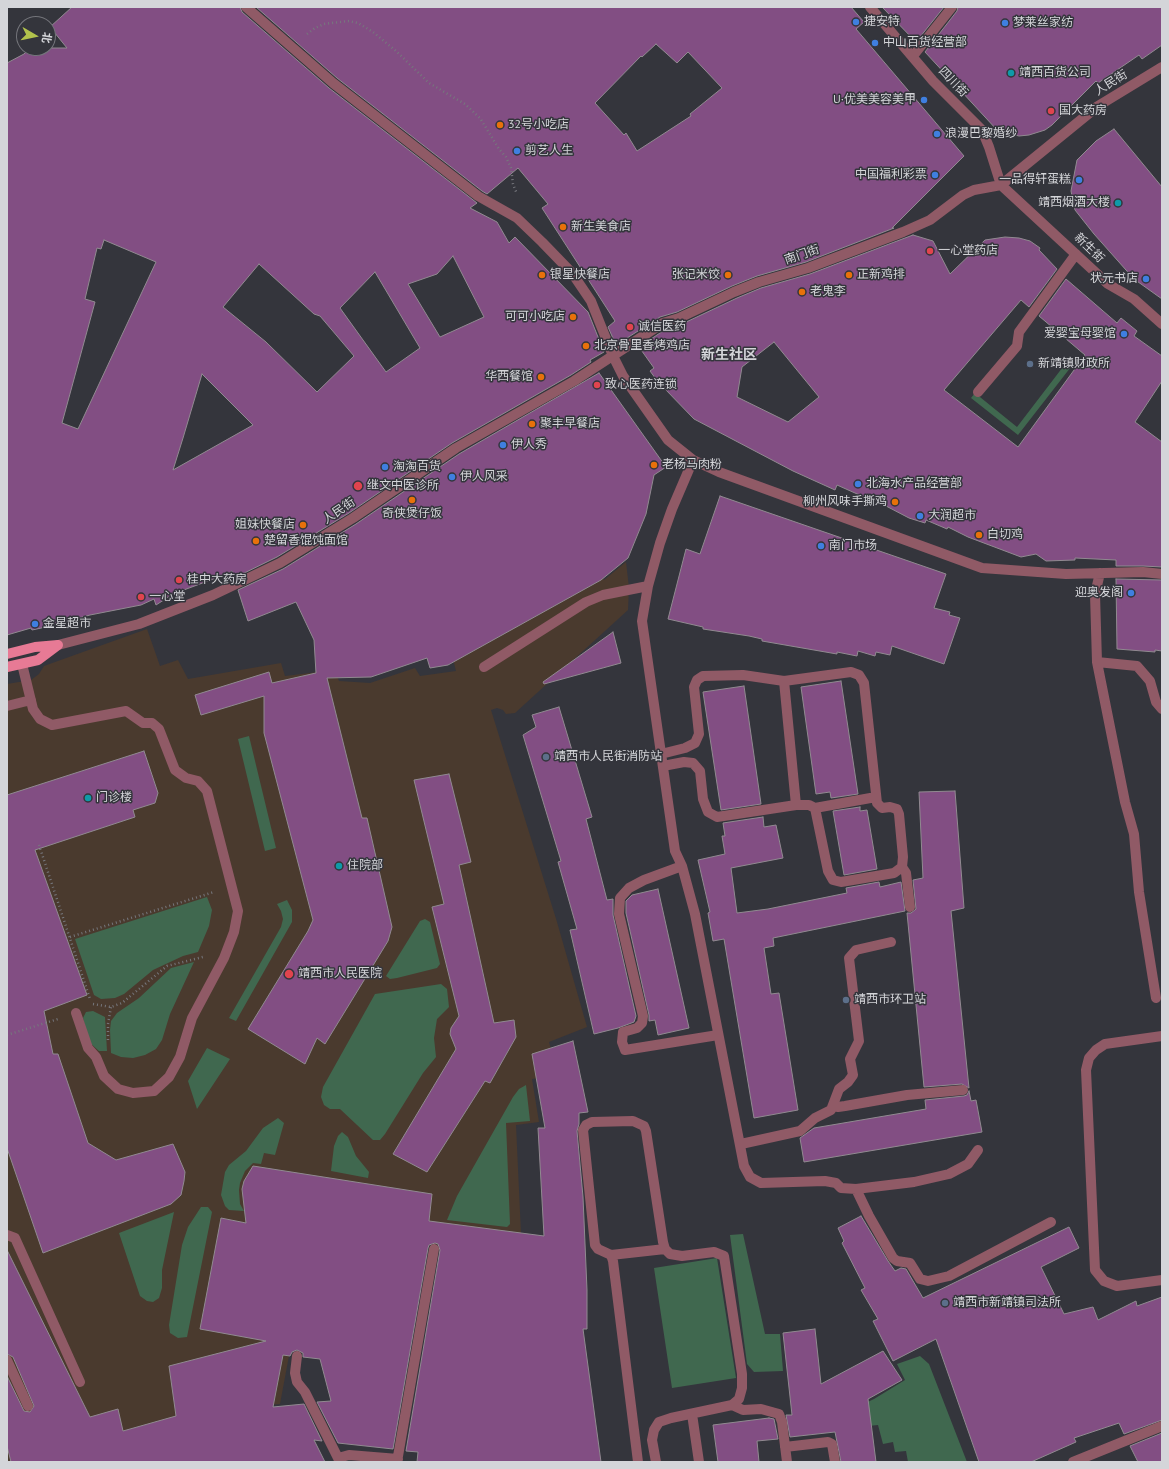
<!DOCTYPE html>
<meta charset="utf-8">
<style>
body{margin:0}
#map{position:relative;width:1169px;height:1469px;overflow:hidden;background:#34353c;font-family:"PT Sans","Noto Sans SC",sans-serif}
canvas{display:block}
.frame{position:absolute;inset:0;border:8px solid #d4d5d9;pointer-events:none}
.north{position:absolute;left:16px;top:16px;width:40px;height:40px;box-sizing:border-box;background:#34353c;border:1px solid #74757b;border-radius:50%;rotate:99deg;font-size:11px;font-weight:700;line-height:16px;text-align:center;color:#d4d5d9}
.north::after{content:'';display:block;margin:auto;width:14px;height:18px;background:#b2c34c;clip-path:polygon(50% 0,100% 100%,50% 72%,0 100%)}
</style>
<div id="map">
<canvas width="1169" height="1469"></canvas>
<div class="frame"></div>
<div class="north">北</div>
</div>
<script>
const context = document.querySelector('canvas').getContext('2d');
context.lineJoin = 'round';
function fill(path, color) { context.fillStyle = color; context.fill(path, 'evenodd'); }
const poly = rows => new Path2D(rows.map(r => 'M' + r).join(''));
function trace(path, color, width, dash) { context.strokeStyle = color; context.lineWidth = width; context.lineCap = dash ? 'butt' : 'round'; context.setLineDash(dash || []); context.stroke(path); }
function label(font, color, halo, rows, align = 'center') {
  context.font = font + ' "PT Sans","Noto Sans SC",sans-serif'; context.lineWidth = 3; context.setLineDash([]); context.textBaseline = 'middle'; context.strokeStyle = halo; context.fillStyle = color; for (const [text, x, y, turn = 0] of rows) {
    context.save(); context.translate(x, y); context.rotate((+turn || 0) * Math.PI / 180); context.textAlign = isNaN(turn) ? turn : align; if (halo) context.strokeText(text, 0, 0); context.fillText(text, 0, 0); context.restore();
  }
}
fill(poly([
 [578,538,604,580,626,562,629,588,628,610,515,713,506,714,503,710,497,708,491,710,557,922,587,1027,549,1042,558,1075,532,1079,539,1122,516,1125,522,1255,442,1246,428,1242,291,1345,280,1404,233,1408,190,1462,7,1462,7,684,31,680,39,674,44,666,147,629,160,666,178,660,188,679,281,663,285,676,335,670,339,681,370,683,415,668,420,676,456,671,442,615]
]), '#4a3a2e');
fill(poly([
 [1069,359,1074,363,1018,435,971,398,975,393,1017,427],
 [249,736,276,848,265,851,238,739],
 [207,897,212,910,209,926,198,952,183,956,153,970,124,994,115,998,101,999,94,995,75,939],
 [287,900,292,910,292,922,236,1021,229,1018,281,927,283,919,281,911,277,904],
 [425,919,430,922,440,964,437,968,397,978,390,979,386,976,420,921],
 [194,962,170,1014,162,1040,156,1049,145,1055,133,1058,121,1057,111,1053,110,1030,111,1021,117,1013,139,998,171,968],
 [441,984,447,989,449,1007,437,1019,434,1038,436,1057,423,1073,385,1134,380,1140,373,1140,340,1109,330,1109,324,1105,321,1097,323,1087,375,994],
 [93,1011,105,1017,107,1051,99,1051,89,1042,83,1018,86,1012],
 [207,1048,230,1059,197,1109,188,1081],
 [526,1085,530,1121,506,1123,510,1224,507,1227,447,1220,457,1196,513,1097,519,1089],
 [278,1118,284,1123,275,1155,264,1153,261,1164,253,1163,245,1171,240,1183,239,1190,240,1204,244,1211,229,1210,225,1206,221,1195,225,1172,229,1165,246,1151,263,1128],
 [342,1132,348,1137,356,1156,369,1172,368,1178,331,1171,334,1146,338,1136],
 [201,1207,208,1207,212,1212,187,1337,178,1338,170,1333,169,1325,182,1245,188,1227],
 [174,1212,162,1270,162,1288,159,1298,153,1302,147,1301,140,1296,119,1233],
 [743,1234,765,1334,780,1334,783,1371,754,1372,747,1364,730,1235],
 [717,1258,736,1378,672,1388,654,1268],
 [920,1356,929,1364,967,1462,908,1462,906,1451,895,1452,893,1442,883,1444,878,1425,868,1426,853,1409,874,1399,905,1380,897,1364]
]), '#40684f');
const building = poly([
 [72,7,240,7,242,12,329,88,477,203,470,208,497,222,509,243,515,237,588,312,604,352,590,360,591,362,571,375,452,443,349,513,277,557,234,578,232,571,216,580,216,578,173,594,156,605,154,599,141,605,90,615,46,627,32,630,31,628,7,635,7,63,24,54,30,48,67,48,50,27,72,7],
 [104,240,156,262,78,429,62,423,95,302,85,299,97,248,101,249,104,240],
 [453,256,484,317,440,337,408,284,437,274,453,256],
 [259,264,314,314,320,316,354,356,317,392,266,342,223,307,259,264],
 [375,272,420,348,386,372,340,308,375,272],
 [202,374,253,425,173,470,183,438,202,374],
 [256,7,851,7,864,22,856,29,964,156,892,228,894,228,806,262,757,276,732,286,677,312,660,317,616,345,608,327,615,321,542,208,548,204,518,168,487,194,482,191,337,78,256,7],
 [656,44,677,63,688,52,722,88,690,114,691,116,637,151,626,133,624,135,595,103,641,56,642,57,656,44],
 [882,7,944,7,916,42,882,7],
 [958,7,1162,7,1162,45,1142,59,1139,55,1098,83,1096,81,1052,125,1045,130,1029,135,1019,136,997,130,925,52,957,11,958,7],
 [1114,129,1162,187,1162,299,1134,279,1094,234,1075,210,1071,191,1077,160,1096,141,1114,129],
 [913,235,933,241,950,274,985,240,1005,237,1019,238,1030,241,1040,248,1039,250,1057,269,1029,307,1021,300,944,390,1018,447,1085,355,1039,316,1066,279,1117,323,1121,318,1137,331,1134,336,1162,356,1162,381,1135,422,1162,442,1162,567,1143,566,1116,566,1116,560,1075,558,1075,560,1046,561,1036,554,1021,557,968,537,948,527,947,529,926,520,925,523,909,518,865,495,864,497,837,485,835,490,793,471,694,419,665,389,664,390,650,371,654,368,639,347,666,329,682,324,737,298,761,288,810,274,913,235],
 [774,342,819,397,788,422,737,397,742,367,774,342],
 [599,373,666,467,654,475,646,514,628,558,601,580,448,665,430,668,427,658,371,677,327,678,362,818,367,818,392,927,388,941,325,1044,317,1038,305,1064,248,1029,308,931,313,920,264,733,264,696,201,715,195,695,269,672,272,683,316,673,314,640,296,602,248,621,238,590,283,569,356,524,459,454,599,373],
 [720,496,946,574,934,608,950,612,949,615,960,618,944,664,892,646,890,655,876,652,875,656,858,651,857,656,837,652,837,654,762,641,762,639,749,636,703,629,703,627,668,619,686,549,700,554,720,496],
 [1116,579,1162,580,1162,651,1155,650,1155,652,1117,649,1116,579],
 [613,632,621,663,544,684,543,682,613,632],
 [841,681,858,794,831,798,830,792,816,794,801,687,841,681],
 [744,686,761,804,721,810,703,692,744,686],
 [559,707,592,817,586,819,607,900,613,899,613,915,636,1016,634,1022,618,1028,594,1034,570,930,577,929,558,862,561,861,523,735,536,727,532,715,559,707],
 [144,751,158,793,155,803,133,810,135,817,35,850,87,995,44,1011,53,1054,58,1054,88,1143,116,1160,173,1144,185,1172,184,1181,181,1195,171,1204,43,1253,7,1148,7,795,144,751],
 [449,774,471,862,459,865,494,1023,514,1020,516,1037,490,1083,485,1081,427,1172,393,1154,456,1049,450,1034,451,1028,459,1016,432,907,444,904,414,780,449,774],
 [955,791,964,908,951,911,969,1088,962,1084,924,1087,907,913,911,913,916,909,913,880,923,878,919,792,955,791],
 [860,807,860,811,867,810,877,869,844,875,833,811,860,807],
 [763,817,764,827,776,825,783,858,731,868,737,913,768,909,847,893,846,888,879,882,880,887,901,882,905,911,773,938,774,946,764,948,771,994,779,993,798,1110,754,1118,724,939,713,941,708,913,710,912,698,860,725,854,722,836,725,836,723,823,763,817],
 [658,889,689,1028,658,1035,655,1020,649,1021,649,1015,626,913,626,901,632,895,658,889],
 [573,1041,588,1112,579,1113,579,1124,577,1131,583,1197,587,1290,587,1329,583,1329,601,1462,417,1462,418,1452,406,1451,440,1250,438,1244,435,1243,429,1245,428,1248,393,1449,338,1443,317,1402,331,1401,320,1359,303,1357,303,1353,297,1350,292,1352,290,1356,283,1355,273,1407,304,1404,322,1441,314,1440,325,1462,11,1462,7,1446,7,1376,24,1411,30,1412,34,1406,13,1357,7,1354,7,1250,90,1417,118,1409,123,1431,176,1416,169,1366,266,1341,200,1329,221,1218,246,1223,242,1189,244,1181,253,1166,432,1194,429,1221,544,1236,538,1128,545,1128,532,1054,573,1041],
 [969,1091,971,1101,976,1100,982,1132,804,1162,800,1138,814,1128,926,1109,925,1100,964,1096,967,1095,969,1091],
 [861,1216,888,1261,895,1271,901,1268,906,1269,923,1298,1069,1227,1079,1248,1041,1267,1064,1314,1093,1307,1098,1320,1136,1301,1137,1306,1162,1297,1162,1420,1124,1434,1119,1423,1074,1438,1076,1442,1031,1462,979,1462,936,1339,893,1361,873,1321,878,1319,861,1290,865,1288,842,1243,844,1241,838,1228,861,1216],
 [815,1329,821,1384,883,1351,902,1380,868,1399,876,1462,841,1462,835,1432,790,1437,786,1415,792,1415,783,1333,815,1329],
 [769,1418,774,1419,778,1439,757,1441,759,1462,718,1462,713,1425,769,1418],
 [1162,1433,1162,1462,1138,1462,1130,1446,1162,1433]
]);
fill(building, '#824e83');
trace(building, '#918a91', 1);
trace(poly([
 [307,34,315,28,324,24,348,21,358,23,373,32,396,51,429,83,465,104,480,118,499,149,506,157,511,168,513,184,517,194],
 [39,845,90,999],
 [70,937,214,892],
 [93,1004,111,1007,122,1003,167,966,203,957],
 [7,1035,58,1019],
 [108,1040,108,1024,111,1007]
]), '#76777d', 2.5, [1, 3]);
trace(poly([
 [246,7,333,83,478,196,517,218,542,242,572,273,591,301,613,356,623,376,668,440,693,460,719,472,982,568,1066,574,1143,572,1162,574],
 [870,7,933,81,982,130,989,147,1001,185,1108,284,1134,299,1162,324],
 [913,56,952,7],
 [978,392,1017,346,1019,332,1076,254],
 [693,460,672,509,660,543,648,586,642,621,675,851,682,866,695,914,744,1166,750,1177,761,1183,825,1181,836,1183,841,1188,856,1189,914,1182,949,1174,968,1164,978,1150],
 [1100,573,1095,594,1097,662,1125,802,1134,834,1139,892,1156,998],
 [58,645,139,624,213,595,280,563,353,518,456,448,574,381,663,323,679,318,734,292,759,282,808,268,903,232,930,220,963,195,974,190,1001,185,1098,106,1162,67],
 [1097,662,1137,666,1150,681,1156,702,1162,709],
 [22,664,33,709,40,719,52,725,126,711,143,723,152,723,159,729,175,770,186,778,198,781,207,791,238,911,234,932,224,958,192,1018,180,1057,169,1077,154,1091,133,1093,118,1089,104,1076,96,1057,88,1048,76,1013],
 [484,667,586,602,603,595,648,586],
 [784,681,796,805],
 [7,706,31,700],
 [661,754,685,748,695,743,699,734,694,687,697,680,703,676,743,675,784,681,851,672,859,675,864,683,877,803,882,808,890,807,897,809,899,814,903,857,902,867,894,873,841,882,833,880,828,871,815,808,809,805,796,805,717,817,708,812,703,799,700,771,693,763,684,762,663,766],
 [815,808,876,797],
 [682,866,644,880,629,888,620,898,619,914,643,1016,642,1023,637,1028,623,1032,622,1042,625,1050,718,1035],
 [902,867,906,873,910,907],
 [1162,1036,1105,1044,1096,1050,1089,1058,1086,1070,1095,1270,1104,1281,1117,1286,1162,1280],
 [834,1105,838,1107,845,1106,907,1095,963,1090],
 [741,1144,800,1131,815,1118,831,1110,839,1089,848,1082,853,1075,850,1059,859,1041,849,958,856,950,891,942],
 [856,1189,869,1216,893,1258,897,1261,910,1263,920,1279,928,1281,949,1276,1051,1222],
 [7,1235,15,1238,80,1382],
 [611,1255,665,1249],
 [297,1356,295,1373,297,1382,305,1392,340,1462],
 [7,1360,28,1406],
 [732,1405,743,1410,761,1409,779,1414,782,1422,787,1462],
 [692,1414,699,1462],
 [785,1447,828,1442,832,1444,835,1462],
 [338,1458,349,1455,398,1459],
 [397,1462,434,1249],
 [638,1462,613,1261,611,1255,598,1249,595,1245,583,1130,586,1125,592,1122,633,1121,644,1126,646,1131,663,1242,665,1249,670,1254,682,1256,714,1252,724,1256,742,1374,742,1388,739,1399,732,1405,671,1418,659,1422,654,1430,652,1440,656,1462],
 [1073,1462,1162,1426]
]), '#905a66', 10);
trace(poly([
 [7,654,35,647,58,645],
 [7,667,38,660,58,645]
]), '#e77a95', 10);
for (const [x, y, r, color] of [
 [856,22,4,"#3f7fe0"],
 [1005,23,4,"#3f7fe0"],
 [875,43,4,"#3f7fe0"],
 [1011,73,4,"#0f9aa8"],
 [924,100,4,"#3f7fe0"],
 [1051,111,4,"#e0444e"],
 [500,125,4,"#e8710a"],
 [937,134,4,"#3f7fe0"],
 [517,151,4,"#3f7fe0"],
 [935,175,4,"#3f7fe0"],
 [1079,180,4,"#3f7fe0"],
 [1118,203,4,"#0f9aa8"],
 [563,227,4,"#e8710a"],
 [930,251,4,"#e0444e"],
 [542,275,4,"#e8710a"],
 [728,275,4,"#e8710a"],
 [849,275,4,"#e8710a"],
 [1146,279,4,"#3f7fe0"],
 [802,292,4,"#e8710a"],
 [573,317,4,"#e8710a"],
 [630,327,4,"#e0444e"],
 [1124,334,4,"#3f7fe0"],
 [586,346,4,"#e8710a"],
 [1030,364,4,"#5c6f8a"],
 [541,377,4,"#e8710a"],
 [597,385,4,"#e0444e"],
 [532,424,4,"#e8710a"],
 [503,445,4,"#3f7fe0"],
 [654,465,4,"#e8710a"],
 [385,467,4,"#3f7fe0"],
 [452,477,4,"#3f7fe0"],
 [858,484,4,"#3f7fe0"],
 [358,486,5,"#e0444e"],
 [412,500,4,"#e8710a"],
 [895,502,4,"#e8710a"],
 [920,516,4,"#3f7fe0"],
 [303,525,4,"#e8710a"],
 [979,535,4,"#e8710a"],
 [256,541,4,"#e8710a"],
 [821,546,4,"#3f7fe0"],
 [179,580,4,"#e0444e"],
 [1131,593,4,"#3f7fe0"],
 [141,597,4,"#e0444e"],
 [35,624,4,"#3f7fe0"],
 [546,757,4,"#5c6f8a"],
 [88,798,4,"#0f9aa8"],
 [339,866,4,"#0f9aa8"],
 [289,974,5,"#e0444e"],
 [846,1000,4,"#5c6f8a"],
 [945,1303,4,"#5c6f8a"]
]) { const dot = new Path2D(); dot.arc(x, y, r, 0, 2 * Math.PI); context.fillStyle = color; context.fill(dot); trace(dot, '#34353c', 1.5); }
label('12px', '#d4d5d9', '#34353c', [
 ["捷安特",864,22],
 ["梦莱丝家纺",1013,23],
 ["中山百货经营部",883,43],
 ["靖西百货公司",1019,73],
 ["U·优美美容美甲",916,100,"right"],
 ["国大药房",1059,111],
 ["32号小吃店",508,125],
 ["浪漫巴黎婚纱",945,134],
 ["剪艺人生",525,151],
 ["中国福利彩票",927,175,"right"],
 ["一品得轩蛋糕",1071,180,"right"],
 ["靖西烟酒大楼",1110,203,"right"],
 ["新生美食店",571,227],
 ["一心堂药店",938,251],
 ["银星快餐店",550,275],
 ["张记米饺",720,275,"right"],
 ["正新鸡排",857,275],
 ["状元书店",1138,279,"right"],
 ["老鬼李",810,292],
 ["可可小吃店",565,317,"right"],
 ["诚信医药",638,327],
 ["爱婴宝母婴馆",1116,334,"right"],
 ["北京骨里香烤鸡店",594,346],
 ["新靖镇财政所",1038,364],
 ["华西餐馆",533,377,"right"],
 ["致心医药连锁",605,385],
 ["聚丰早餐店",540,424],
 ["伊人秀",511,445],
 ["老杨马肉粉",662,465],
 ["淘淘百货",393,467],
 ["伊人风采",460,477],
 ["北海水产品经营部",866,484],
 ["继文中医诊所",367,486],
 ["柳州风味手撕鸡",887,502,"right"],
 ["奇侠煲仔饭",412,514,"center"],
 ["大润超市",928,516],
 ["姐妹快餐店",295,525,"right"],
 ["白切鸡",987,535],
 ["楚留香馄饨面馆",264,541],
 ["南门市场",829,546],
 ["桂中大药房",187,580],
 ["迎奥发阁",1123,593,"right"],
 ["一心堂",149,597],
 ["金星超市",43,624],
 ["靖西市人民街消防站",554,757],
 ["门诊楼",96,798],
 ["住院部",347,866],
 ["靖西市人民医院",298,974],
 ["靖西市环卫站",854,1000],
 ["靖西市新靖镇司法所",953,1303]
], 'left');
label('12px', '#d4d5d9', '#34353c', [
 ["四川街",953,82,46],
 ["人民街",1111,83,-32],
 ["新生街",1089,248,44],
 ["南门街",802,255,-19],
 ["人民街",339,511,-34]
]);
label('bold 14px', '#d4d5d9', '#34353c', [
 ["新生社区",729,355]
]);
</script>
